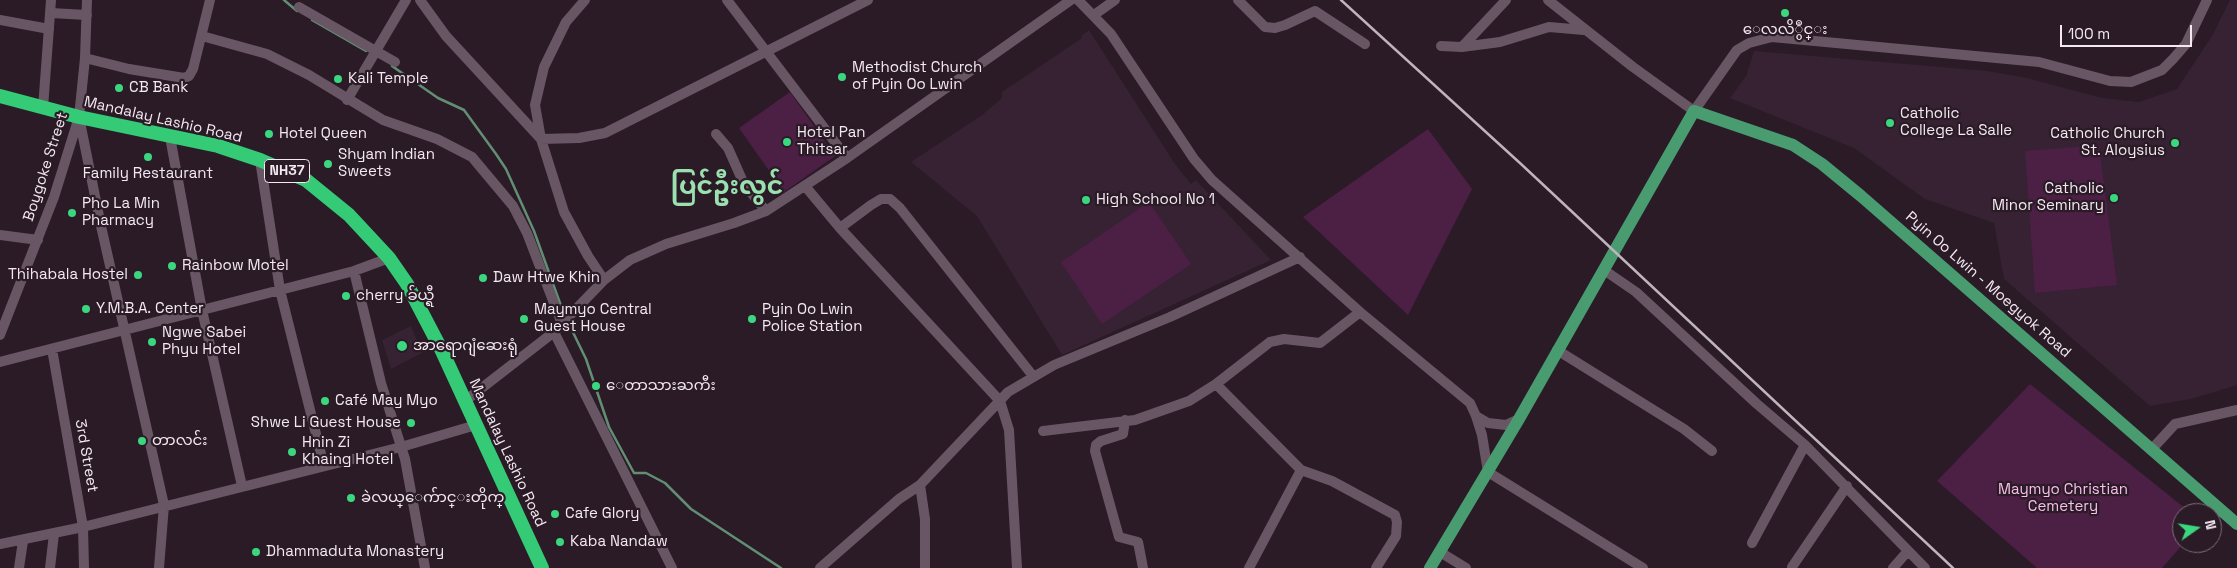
<!DOCTYPE html>
<meta charset="utf-8">
<style>
body{margin:0}
#map{position:relative;width:2237px;height:568px;overflow:hidden;background:#2a1b27;font-family:"Space Grotesk",sans-serif}
canvas{display:block}
.north{position:absolute;left:2172px;top:503px;width:50px;height:50px;box-sizing:border-box;background:#2a1b27;border:1px solid #7b6d78;border-radius:50%;rotate:77deg;font-size:14px;font-weight:700;line-height:20px;text-align:center;color:#f4e9f1}
.north::after{content:'';display:block;margin:auto;width:18px;height:22px;background:#3bd77f;clip-path:polygon(50% 0,100% 100%,50% 72%,0 100%)}
.scale{position:absolute;left:2060px;top:25px;width:132px;height:22px;box-sizing:border-box;border:2px solid #f4e9f1;border-top:0;padding-left:6px;font-size:15px;line-height:18px;white-space:nowrap;color:#f4e9f1;-webkit-text-stroke:4px #2a1b27;paint-order:stroke}
</style>
<div id="map">
<canvas width="2237" height="568"></canvas>
<div class="north">N</div>
<div class="scale">100 m</div>
</div>
<script>
const context = document.querySelector('canvas').getContext('2d');
context.lineJoin = 'round';
function fill(path, color) { context.fillStyle = color; context.fill(path, 'evenodd'); }
const poly = rows => new Path2D(rows.map(r => 'M' + r).join(''));
function trace(path, color, width, dash) { context.strokeStyle = color; context.lineWidth = width; context.lineCap = dash ? 'butt' : 'round'; context.setLineDash(dash || []); context.stroke(path); }
function label(font, color, halo, rows, align = 'center') {
  context.font = font + ' "Space Grotesk","Noto Sans Myanmar",sans-serif'; context.lineWidth = 4.5; context.setLineDash([]); context.textBaseline = 'middle'; context.strokeStyle = halo; context.fillStyle = color; for (const [text, x, y, turn = 0] of rows) {
    context.save(); context.translate(x, y); context.rotate((+turn || 0) * Math.PI / 180); context.textAlign = isNaN(turn) ? turn : align; if (halo) context.strokeText(text, 0, 0); context.fillText(text, 0, 0); context.restore();
  }
}
fill(poly([
 [2230,0,2237,0,2237,385,2191,399,2150,406,2004,279,1994,223,1925,199,1854,148,1730,98,1746,76,1754,51,1988,71,2027,78,2102,98,2139,102,2177,89,2212,36],
 [1089,30,1175,164,1191,184,1196,180,1271,260,1062,355,977,216,911,162,982,115,1002,98,1002,92,1082,38,1082,35],
 [411,326,422,353,391,369,382,340]
]), '#362232');
fill(poly([
 [790,92,835,156,784,192,739,128],
 [1428,129,1472,189,1408,315,1303,217],
 [2099,145,2117,285,2035,293,2025,151],
 [1149,202,1191,264,1102,324,1061,262],
 [2030,384,2191,513,2182,513,2182,543,2184,543,2162,568,2037,568,1937,481]
]), '#4c1f44');
trace(poly([
 [284,0,297,11],
 [312,20,366,51],
 [392,66,438,98,464,110,496,154,506,169,534,231,565,317],
 [568,322,586,359,609,427,634,473,646,473,665,483,691,509,781,568]
]), '#628f74', 2.5);
trace(poly([
 [420,0,446,36,541,139,579,138,605,133,868,0],
 [585,0,566,22,544,67,535,105,541,139,564,212,588,256,604,280],
 [727,0,847,158],
 [1078,0,1111,34,1194,159,1212,180,1360,312,1470,403,1476,416,1488,423,1506,425,1519,419],
 [1238,0,1265,27,1275,28,1285,25,1315,11,1365,44],
 [1548,0,1633,67,1694,111,1737,50,1749,43,1772,37,2039,62,2110,81,2131,82,2162,70,2173,59,2186,44,2207,0],
 [299,7,395,62],
 [51,13,87,15],
 [1094,15,1115,0],
 [0,20,49,29],
 [202,36,267,54,309,75,383,120,437,139,472,157,513,206,527,233,562,324],
 [1441,46,1462,47,1500,42,1549,27,1584,30],
 [1462,47,1506,0],
 [85,58,129,69,184,78,189,76,193,69,210,0],
 [347,100,406,0],
 [43,108,51,0],
 [79,117,101,226,164,505,159,568],
 [716,134,728,148,744,184,766,211],
 [170,137,202,310,242,486],
 [260,160,280,290,324,466],
 [805,186,840,228,1000,401,1009,430,1017,568],
 [840,228,871,205,881,199,890,199,900,208,1033,376],
 [0,235,38,240],
 [1604,270,1636,292,1757,404,1805,445,1925,568],
 [354,271,381,383,405,459,425,568],
 [554,332,672,568],
 [0,335,54,197,79,117,85,58,87,0],
 [52,349,83,527,84,568],
 [1557,350,1684,429,1712,451],
 [0,362,354,271,389,258],
 [1216,384,1301,470,1332,481,1395,515,1397,522,1396,536,1376,568],
 [465,401,554,332,604,280,630,260,666,244,734,223,766,211,847,158,1071,0],
 [1476,416,1482,435,1488,472,1643,568],
 [1125,420,1123,434,1101,441,1096,445,1095,451,1119,537,1138,542,1143,568],
 [1043,431,1135,420,1189,401,1216,384,1270,342,1284,339,1320,343,1360,312],
 [2152,449,2175,424,2237,410],
 [920,485,925,519,925,568],
 [1752,543,1805,445],
 [0,544,83,527,401,447,476,425],
 [1440,552,1466,568],
 [1792,567,1847,486],
 [19,568,23,541],
 [50,568,54,534],
 [820,568,899,499,920,485,1008,392,1054,365,1170,317,1300,257],
 [1249,568,1301,470],
 [1893,568,1907,552]
]), '#685664', 10);
trace(poly([
 [1430,568,1519,419,1694,111,1793,145,1822,164,1861,196,2237,524]
]), '#499c6f', 12);
trace(poly([
 [0,96,79,117,218,146,260,160,306,180,349,215,389,258,407,284,442,351,542,568]
]), '#34ca76', 14);
trace(poly([
 [1341,0,1521,164,1953,568]
]), '#bfb3bc', 2.5);
for (const [x, y, r, color] of [
 [1785,13,5,"#3bd77f"],
 [842,77,5,"#3bd77f"],
 [338,79,5,"#3bd77f"],
 [119,88,5,"#3bd77f"],
 [1890,123,5,"#3bd77f"],
 [269,134,5,"#3bd77f"],
 [787,142,5,"#3bd77f"],
 [2175,143,5,"#3bd77f"],
 [148,157,5,"#3bd77f"],
 [328,164,5,"#3bd77f"],
 [2114,198,5,"#3bd77f"],
 [1086,200,5,"#3bd77f"],
 [72,213,5,"#3bd77f"],
 [172,266,5,"#3bd77f"],
 [138,275,5,"#3bd77f"],
 [483,278,5,"#3bd77f"],
 [346,296,5,"#3bd77f"],
 [86,309,5,"#3bd77f"],
 [524,319,5,"#3bd77f"],
 [752,319,5,"#3bd77f"],
 [152,342,5,"#3bd77f"],
 [402,346,6,"#3bd77f"],
 [596,386,5,"#3bd77f"],
 [325,401,5,"#3bd77f"],
 [411,423,5,"#3bd77f"],
 [142,441,5,"#3bd77f"],
 [292,452,5,"#3bd77f"],
 [351,498,5,"#3bd77f"],
 [555,514,5,"#3bd77f"],
 [560,542,5,"#3bd77f"],
 [256,552,5,"#3bd77f"]
]) { const dot = new Path2D(); dot.arc(x, y, r, 0, 2 * Math.PI); context.fillStyle = color; context.fill(dot); trace(dot, '#2a1b27', 2); }
for (const [x, y, w] of [
 [287,171,45]
]) { const box = new Path2D(); box.roundRect(x - w / 2, y - 11.5, w, 23, 4); context.fillStyle = '#2a1b27'; context.fill(box); trace(box, '#f4e9f1', 1); }
label('bold 14px', '#f4e9f1', null, [
 ["NH37",287,171]
]);
label('15px', '#f4e9f1', '#2a1b27', [
 ["ေလလိွဳင္း",1785,30,"center"],
 ["Methodist Church",852,68],
 ["of Pyin Oo Lwin",852,85],
 ["Kali Temple",348,79],
 ["CB Bank",129,88],
 ["Catholic",1900,114],
 ["College La Salle",1900,131],
 ["Hotel Pan",797,133],
 ["Thitsar",797,150],
 ["Hotel Queen",279,134],
 ["Catholic Church",2165,134,"right"],
 ["St. Aloysius",2165,151,"right"],
 ["Shyam Indian",338,155],
 ["Sweets",338,172],
 ["Family Restaurant",148,174,"center"],
 ["Catholic",2104,189,"right"],
 ["Minor Seminary",2104,206,"right"],
 ["High School No 1",1096,200],
 ["Pho La Min",82,204],
 ["Pharmacy",82,221],
 ["Rainbow Motel",182,266],
 ["Thihabala Hostel",128,275,"right"],
 ["Daw Htwe Khin",493,278],
 ["cherry ခ်ယ္ရီ",356,296],
 ["Y.M.B.A. Center",96,309],
 ["Maymyo Central",534,310],
 ["Guest House",534,327],
 ["Pyin Oo Lwin",762,310],
 ["Police Station",762,327],
 ["Ngwe Sabei",162,333],
 ["Phyu Hotel",162,350],
 ["အာရောဂျံဆေးရုံ",413,346],
 ["ေတာသားႀကီး",606,386],
 ["Café May Myo",335,401],
 ["Shwe Li Guest House",401,423,"right"],
 ["တာလင်း",152,441],
 ["Hnin Zi",302,443],
 ["Khaing Hotel",302,460],
 ["ခဲလယ္ေက်ာင္းတိုက္",361,498],
 ["Cafe Glory",565,514],
 ["Kaba Nandaw",570,542],
 ["Dhammaduta Monastery",266,552]
], 'left');
label('15px', '#f4e9f1', '#2a1b27', [
 ["Mandalay Lashio Road",163,120,13],
 ["Boygoke Street",46,167,-72],
 ["Pyin Oo Lwin - Moegyok Road",1988,285,41],
 ["Mandalay Lashio Road",507,453,65],
 ["3rd Street",86,456,80]
]);
label('15px', '#fabeec', '#2a1b27', [
 ["Maymyo Christian",2063,490],
 ["Cemetery",2063,507]
]);
label('bold 25px', '#9ae1af', '#2a1b27', [
 ["ပြင်ဦးလွင်",727,187]
]);
</script>
